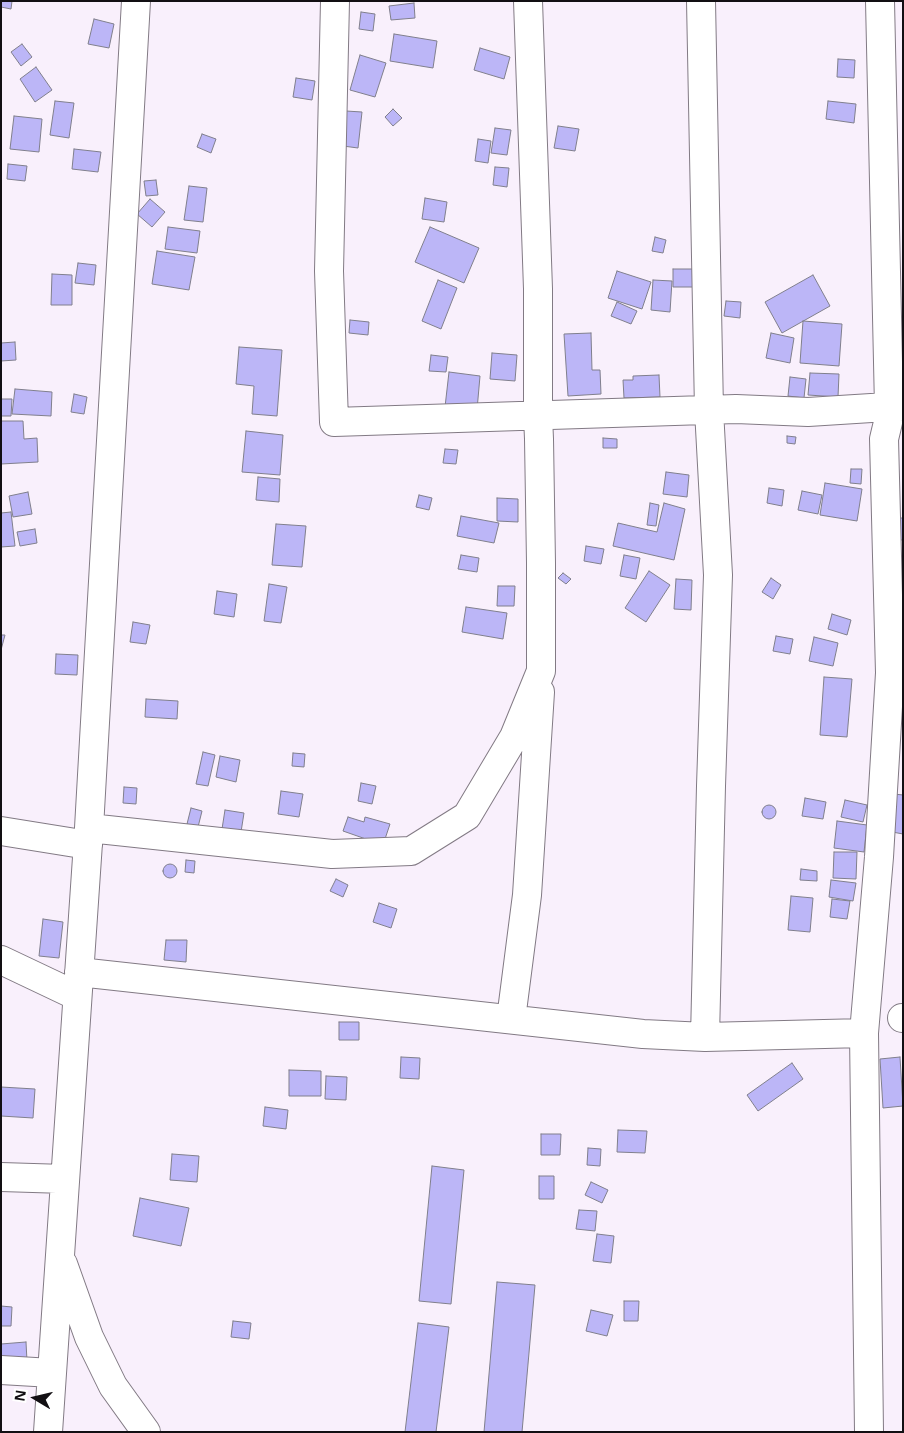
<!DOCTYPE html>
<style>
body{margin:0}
#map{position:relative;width:904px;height:1433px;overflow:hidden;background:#f9f0fc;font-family:"Open Sans",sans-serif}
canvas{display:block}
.frame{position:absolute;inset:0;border:2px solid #120f13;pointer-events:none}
.north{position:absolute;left:10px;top:1373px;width:50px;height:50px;-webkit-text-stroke:4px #fff;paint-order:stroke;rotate:279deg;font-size:14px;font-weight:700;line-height:20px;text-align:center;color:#120f13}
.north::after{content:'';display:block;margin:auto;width:18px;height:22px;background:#120f13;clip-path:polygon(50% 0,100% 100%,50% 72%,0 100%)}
</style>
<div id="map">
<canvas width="904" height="1433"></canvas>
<div class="frame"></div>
<div class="north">N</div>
</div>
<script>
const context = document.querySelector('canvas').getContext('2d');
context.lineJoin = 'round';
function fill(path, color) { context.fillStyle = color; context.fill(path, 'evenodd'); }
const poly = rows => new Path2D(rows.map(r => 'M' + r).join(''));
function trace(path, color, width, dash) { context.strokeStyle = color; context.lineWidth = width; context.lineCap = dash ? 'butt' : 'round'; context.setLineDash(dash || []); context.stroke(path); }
const building = poly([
 [1,1,12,1,11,9,1,7,1,1],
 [414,3,415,18,391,20,389,6,414,3],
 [361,12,375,14,373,31,359,29,361,12],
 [94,19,114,24,109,48,88,44,94,19],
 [394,34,437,41,433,68,390,61,394,34],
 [22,44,32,57,21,66,11,52,22,44],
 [480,48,510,57,504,79,474,70,480,48],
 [360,55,386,63,375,97,350,90,360,55],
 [838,59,855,60,854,78,837,77,838,59],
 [36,67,52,90,35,102,20,79,36,67],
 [296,78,315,81,312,100,293,97,296,78],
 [55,101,74,103,69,138,50,135,55,101],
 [828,101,856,104,854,123,826,119,828,101],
 [393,109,402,118,393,126,385,117,393,109],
 [346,111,362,112,358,148,343,146,346,111],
 [14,116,42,119,39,152,10,149,14,116],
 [558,126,579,129,575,151,554,148,558,126],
 [495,128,511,130,507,155,491,153,495,128],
 [202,134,216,139,211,153,197,147,202,134],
 [478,139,491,141,488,163,475,161,478,139],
 [74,149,101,152,98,172,72,169,74,149],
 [8,164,27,166,25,181,7,179,8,164],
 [495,167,509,168,507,187,493,185,495,167],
 [156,180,158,195,146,196,144,181,156,180],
 [189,186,207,188,203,222,184,220,189,186],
 [425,198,447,202,444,222,422,219,425,198],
 [150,199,165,212,152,227,137,214,150,199],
 [168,227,200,231,197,253,165,249,168,227],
 [430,227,479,248,464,283,415,262,430,227],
 [655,237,666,240,663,253,652,251,655,237],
 [157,251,195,257,189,290,152,284,157,251],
 [78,263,96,265,94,285,75,283,78,263],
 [673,269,696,269,696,287,673,287,673,269],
 [617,271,651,282,642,309,608,298,617,271],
 [52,274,72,275,72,305,51,305,52,274],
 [813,275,830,306,782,333,765,302,813,275],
 [438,280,457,288,441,329,422,321,438,280],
 [653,280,672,281,670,312,651,310,653,280],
 [726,301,741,302,740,318,724,316,726,301],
 [617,302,637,311,631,324,611,316,617,302],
 [350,320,369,322,368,335,349,333,350,320],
 [803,321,842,324,839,366,800,363,803,321],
 [591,333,592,370,600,370,601,394,568,396,564,334,591,333],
 [771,333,794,338,790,363,766,358,771,333],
 [15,342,16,360,1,361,1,343,15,342],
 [239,347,282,350,277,416,252,414,254,386,236,384,239,347],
 [492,353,517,355,515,381,490,379,492,353],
 [431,355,448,357,446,372,429,371,431,355],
 [449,372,480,376,477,410,445,407,449,372],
 [810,373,839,374,838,397,808,395,810,373],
 [659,375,660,397,624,398,623,380,633,380,633,376,659,375],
 [790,377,806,379,804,398,788,396,790,377],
 [15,389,52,392,51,416,12,414,15,389],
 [74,394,87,397,84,414,71,412,74,394],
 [1,399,12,399,11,416,1,416,1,399],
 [1,421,23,421,24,439,37,438,38,462,1,464,1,421],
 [246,431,283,435,280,475,242,472,246,431],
 [787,436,796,437,795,444,787,443,787,436],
 [603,438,617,439,617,448,603,448,603,438],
 [445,449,458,450,456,464,443,463,445,449],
 [851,469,862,469,861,484,850,483,851,469],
 [666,472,689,475,687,497,663,494,666,472],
 [258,477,280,479,279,502,256,500,258,477],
 [825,483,862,489,857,521,820,515,825,483],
 [769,488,784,490,782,506,767,503,769,488],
 [802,491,822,495,818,514,798,510,802,491],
 [28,492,32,514,13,517,9,496,28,492],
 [419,495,432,498,429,510,416,507,419,495],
 [497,498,518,499,518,522,497,521,497,498],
 [650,503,659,505,656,526,647,525,650,503],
 [664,503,685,509,674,560,613,546,618,523,657,532,664,503],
 [11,512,15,546,1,547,1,513,11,512],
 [461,516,499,523,494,543,457,536,461,516],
 [895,518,903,518,903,540,895,540,895,518],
 [276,524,306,526,302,567,272,565,276,524],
 [35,529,37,543,20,546,17,532,35,529],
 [586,546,604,549,601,564,584,561,586,546],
 [461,555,479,558,477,572,458,569,461,555],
 [624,555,640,558,636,579,620,576,624,555],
 [649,571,670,585,646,622,625,608,649,571],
 [563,573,571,579,566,584,558,578,563,573],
 [771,578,781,585,773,599,762,592,771,578],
 [676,579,692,580,691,610,674,609,676,579],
 [269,584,287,587,281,623,264,621,269,584],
 [498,586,515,586,514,606,497,606,498,586],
 [217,591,237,594,234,617,214,614,217,591],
 [466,607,507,613,503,639,462,632,466,607],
 [832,614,851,620,847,635,828,629,832,614],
 [133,622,150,625,146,644,130,642,133,622],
 [1,635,5,635,1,650,1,635],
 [776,636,793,639,790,654,773,651,776,636],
 [814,637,838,643,833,666,809,661,814,637],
 [56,654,78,655,77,675,55,674,56,654],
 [824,677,852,679,847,737,820,735,824,677],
 [146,699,178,701,177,719,145,717,146,699],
 [203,752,215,755,208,786,196,784,203,752],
 [293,753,305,754,304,767,292,766,293,753],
 [220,756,240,760,236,782,216,777,220,756],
 [361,783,376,786,372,804,358,801,361,783],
 [124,787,137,788,136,804,123,803,124,787],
 [281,791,303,794,299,817,278,814,281,791],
 [894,794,903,795,903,834,887,831,894,794],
 [805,798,826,802,823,819,802,816,805,798],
 [845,800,867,805,863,822,841,817,845,800],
 '762 812a7 7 0 1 1 14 0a7 7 0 1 1-14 0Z',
 [191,808,202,811,198,827,187,824,191,808],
 [225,810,244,813,241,832,222,829,225,810],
 [348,817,364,822,365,817,390,824,383,845,343,831,348,817],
 [837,821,867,825,864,852,834,848,837,821],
 [834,852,857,852,856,879,833,878,834,852],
 [186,860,195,861,194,873,185,872,186,860],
 '163 871a7 7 0 1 1 14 0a7 7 0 1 1-14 0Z',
 [801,869,817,871,817,881,800,880,801,869],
 [336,879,348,885,343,897,330,891,336,879],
 [831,880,856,883,853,901,829,897,831,880],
 [791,896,813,898,810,932,788,930,791,896],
 [832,899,850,901,847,919,830,917,832,899],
 [379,903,397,909,391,928,373,922,379,903],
 [43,919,63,922,59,958,39,956,43,919],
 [166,940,187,940,186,962,164,960,166,940],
 [339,1022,359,1022,359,1040,339,1040,339,1022],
 [401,1057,420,1058,419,1079,400,1078,401,1057],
 [900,1057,903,1106,883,1108,880,1059,900,1057],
 [792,1063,803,1079,758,1111,747,1095,792,1063],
 [289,1070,321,1071,321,1096,289,1096,289,1070],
 [326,1076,347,1077,346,1100,325,1099,326,1076],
 [1,1087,35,1089,33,1118,1,1116,1,1087],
 [265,1107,288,1110,286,1129,263,1126,265,1107],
 [618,1130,647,1131,645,1153,617,1152,618,1130],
 [541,1134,561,1134,560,1155,541,1155,541,1134],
 [588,1148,601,1149,600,1166,587,1165,588,1148],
 [172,1154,199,1156,197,1182,170,1180,172,1154],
 [432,1166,464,1170,451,1304,419,1301,432,1166],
 [539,1176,554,1176,554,1199,539,1199,539,1176],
 [591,1182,608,1190,602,1203,585,1195,591,1182],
 [140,1198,189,1208,181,1246,133,1236,140,1198],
 [579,1210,597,1211,595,1231,576,1229,579,1210],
 [597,1234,614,1236,611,1263,593,1261,597,1234],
 [497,1282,535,1285,522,1432,484,1432,497,1282],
 [624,1301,639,1301,638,1321,624,1321,624,1301],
 [1,1306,12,1307,11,1326,1,1326,1,1306],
 [591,1310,613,1315,607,1336,586,1331,591,1310],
 [233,1321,251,1323,249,1339,231,1337,233,1321],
 [418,1323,449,1327,436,1432,405,1432,418,1323],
 [26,1342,27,1361,1,1364,1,1344,26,1342]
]);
fill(building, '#bcb6f7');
trace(building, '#807f8c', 1);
const minor = poly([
 [335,1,329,271,334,422,736,409,808,412,903,406],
 [701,1,709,410,718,575,711,786,705,1037],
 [89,828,332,854,411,851,467,816,514,737,541,671,541,563,539,439,538,416,538,289,528,1],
 [1,831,88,845],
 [1,960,77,996],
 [79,972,643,1034,705,1037,864,1033],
 [902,1018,903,1018],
 [511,1019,527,895,540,692],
 [1,1177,65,1179],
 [63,1264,89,1337,113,1386,146,1432],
 [1,1370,52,1373],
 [48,1432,89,828,136,1],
 [869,1432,864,1033,879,857,890,673,884,439,889,418,889,407,880,1]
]);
trace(minor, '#827a84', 30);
trace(minor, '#fff', 28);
</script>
